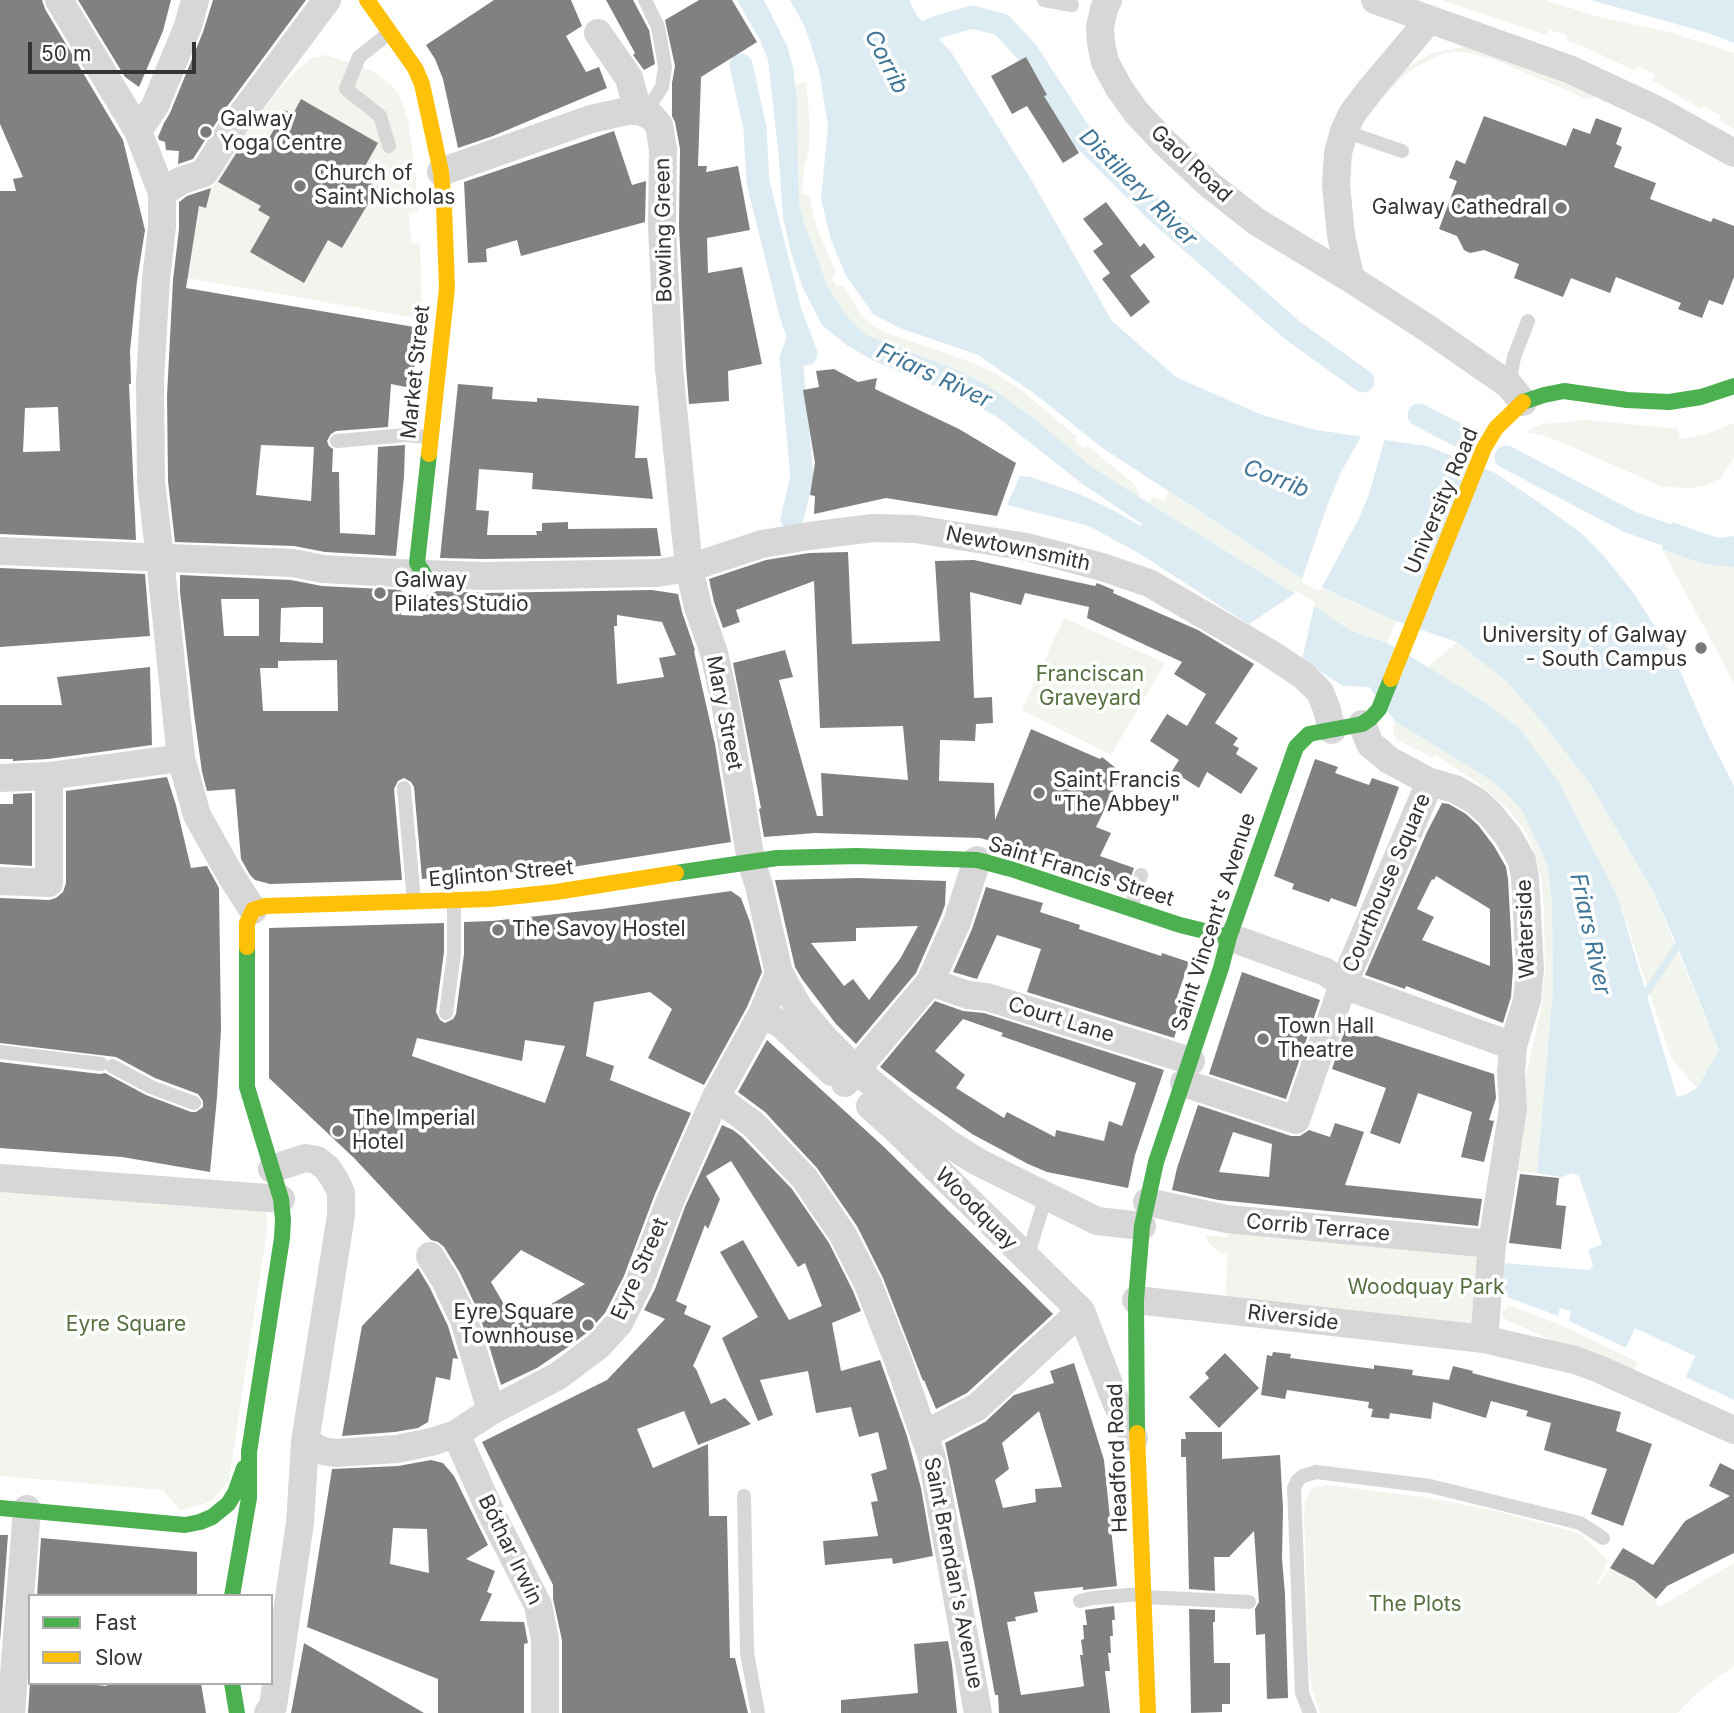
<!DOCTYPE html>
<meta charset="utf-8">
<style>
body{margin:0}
#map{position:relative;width:1734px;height:1713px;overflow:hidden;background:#fff;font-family:Inter,sans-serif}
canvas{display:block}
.legend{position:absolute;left:28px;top:1594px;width:245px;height:91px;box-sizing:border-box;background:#fff;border:2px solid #adadad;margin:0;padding:9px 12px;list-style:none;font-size:21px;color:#333}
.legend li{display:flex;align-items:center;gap:14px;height:35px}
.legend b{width:35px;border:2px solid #adadad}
.scale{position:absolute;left:28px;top:42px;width:168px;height:32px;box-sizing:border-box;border:4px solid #333;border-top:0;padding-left:9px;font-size:21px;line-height:24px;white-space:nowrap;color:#333;-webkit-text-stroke:5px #fff;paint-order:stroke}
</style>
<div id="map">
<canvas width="1734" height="1713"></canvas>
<ul class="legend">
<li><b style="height:9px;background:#4caf50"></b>Fast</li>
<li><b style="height:9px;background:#ffc107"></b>Slow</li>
</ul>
<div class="scale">50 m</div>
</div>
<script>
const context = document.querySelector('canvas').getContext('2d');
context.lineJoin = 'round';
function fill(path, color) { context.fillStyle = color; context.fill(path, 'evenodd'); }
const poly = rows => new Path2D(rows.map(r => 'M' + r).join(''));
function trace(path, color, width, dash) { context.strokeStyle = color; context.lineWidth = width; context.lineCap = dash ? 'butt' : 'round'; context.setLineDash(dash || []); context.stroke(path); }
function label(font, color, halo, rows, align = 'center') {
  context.font = font + ' Inter,sans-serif'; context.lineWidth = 7; context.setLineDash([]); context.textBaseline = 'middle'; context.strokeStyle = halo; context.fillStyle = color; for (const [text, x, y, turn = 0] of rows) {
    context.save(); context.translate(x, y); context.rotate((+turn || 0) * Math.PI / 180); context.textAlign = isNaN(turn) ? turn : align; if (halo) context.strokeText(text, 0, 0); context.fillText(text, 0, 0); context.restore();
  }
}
fill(poly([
 [1442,0,1545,0,1595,16,1669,32,1734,53,1734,129,1719,120,1721,116,1705,106,1701,109,1652,80,1655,75,1638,66,1635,71,1585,47,1566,41,1567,35,1549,30,1546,35],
 [1464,47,1475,48,1600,94,1591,99,1584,98,1493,59,1465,52,1453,52,1441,54,1412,69,1398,81,1360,124,1406,68,1433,53],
 [326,55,361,66,377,74,392,86,399,94,403,105,408,121,416,178,418,212,409,213,411,243,420,243,422,319,187,278,199,206,206,208,210,192,238,142,282,86,298,69,312,58],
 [806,82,810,124,809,152,804,167,802,194,810,196,813,215,820,236,836,272,832,279,836,286,843,286,862,316,874,327,890,334,973,363,995,373,1020,389,1077,437,1075,440,1077,444,1084,448,1088,446,1133,483,1139,492,1139,497,1089,465,987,385,960,371,866,335,845,314,828,287,805,226,799,203,797,101,795,84],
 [1586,420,1678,429,1680,439,1707,434,1734,423,1734,458,1721,478,1708,485,1690,488,1663,487,1549,437,1526,432,1542,424],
 [1169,492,1250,545,1322,588,1396,621,1387,643,1351,631,1313,605,1149,503,1154,496,1163,501],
 [1662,549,1703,564,1734,567,1734,683],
 [1064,618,1165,663,1111,755,1022,710],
 [1457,642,1507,682,1542,722,1588,781,1653,892,1719,1050,1697,1088,1672,1060,1618,898,1456,685,1428,667],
 [1395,721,1489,779,1509,796,1522,810,1548,866,1552,905,1553,989,1537,1173,1517,1171,1526,1096,1526,1075,1541,1009,1545,972,1544,908,1541,877,1529,838,1520,824,1507,808,1478,783,1436,755,1434,758,1399,741,1395,737,1393,731],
 [0,1192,264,1205,268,1223,229,1480,212,1501,180,1511,163,1490,0,1476],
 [1228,1233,1484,1256,1473,1329,1226,1299,1227,1254,1221,1254,1209,1243,1205,1235,1227,1237],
 [1509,1305,1563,1326,1638,1362,1633,1373,1563,1345,1507,1320,1502,1316,1503,1311],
 [1327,1485,1423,1497,1492,1510,1568,1530,1583,1536,1608,1561,1594,1591,1610,1568,1635,1581,1656,1599,1658,1608,1734,1563,1734,1666,1696,1694,1677,1713,1320,1713,1312,1690,1309,1671,1304,1511,1306,1499,1311,1490,1319,1486]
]), '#f1f5ed');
fill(poly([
 [737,0,764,0,787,46,793,67,797,101,799,203,805,226,828,287,845,314,866,335,960,371,987,385,1036,420,1089,465,1139,497,1313,605,1351,631,1387,643,1428,667,1486,703,1520,729,1560,784,1618,898,1677,1097,1687,1094,1697,1088,1719,1050,1677,946,1653,891,1588,781,1542,722,1507,682,1457,642,1396,621,1303,579,1101,447,1035,394,978,355,900,328,873,314,846,276,831,240,821,199,828,126,819,70,805,27,790,0,909,0,917,16,951,52,1029,176,1112,321,1176,377,1262,415,1316,430,1427,446,1495,473,1540,503,1582,534,1603,555,1635,595,1655,627,1679,669,1710,739,1734,786,1734,1400,1686,1377,1695,1356,1635,1328,1626,1348,1569,1321,1571,1311,1560,1308,1558,1316,1499,1294,1502,1263,1589,1270,1593,1266,1588,1250,1602,1244,1579,1176,1573,1173,1561,1177,1537,1173,1553,989,1552,905,1548,866,1522,810,1509,796,1489,779,1395,721,1369,687,1343,686,1142,555,1089,526,1007,505,1020,476,1031,477,1079,494,1109,508,1139,525,1141,526,1142,524,1084,485,997,417,954,394,874,361,848,346,822,325,803,288,791,253,783,217,779,160,768,59,759,38],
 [1591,0,1734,0,1734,43,1708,33],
 [1672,522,1718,538,1734,536,1734,567,1703,564,1662,549]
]), '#ddebf3');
fill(poly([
 [1363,433,1388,436,1385,438,1369,494,1360,516,1320,591,1301,582,1327,506,1342,470],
 [1296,591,1315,602,1302,660,1249,624,1294,594]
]), '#fff');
trace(poly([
 [1642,999,1682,939]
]), '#ddebf3', 7);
trace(poly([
 [902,42,940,26,973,17,1002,25,1027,52,1083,138,1153,208,1292,330,1363,381],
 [741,65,755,128,758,182,791,315,806,354],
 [1419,415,1460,436],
 [1506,457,1630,522,1684,541,1720,550,1734,549],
 [792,519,802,477,791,358,799,337]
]), '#ddebf3', 23);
fill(poly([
 [0,0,42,0,45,9,123,140,145,230,137,281,130,351,131,384,129,384,136,540,0,534,0,191,16,191,13,179,23,177,0,124],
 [58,407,60,451,23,452,25,408],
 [78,0,171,0,163,31,139,87,125,77],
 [213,0,306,0,223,112,193,159,178,164,179,151,166,150,165,142,159,140,158,137,164,123,170,113,203,32],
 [494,0,571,0,582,26,566,36,586,72,599,67,607,88,493,136,458,148,443,79,435,59,426,45],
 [606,0,633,0,649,30,655,64,644,70,633,55,635,53],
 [699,0,732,0,757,42,701,77,698,166,707,166,706,172,738,166,750,230,707,238,708,273,742,267,762,364,728,371,729,401,689,404,686,367,679,227,680,149,675,122,672,116,672,83,675,66,665,20],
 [1026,57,1047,95,1044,96,1079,153,1063,163,1027,106,1012,114,991,76],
 [301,99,378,143,359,177,383,190,374,205,369,202,342,248,328,240,304,283,250,252,270,217,258,210,261,206,218,182,242,144,260,154,285,110,293,114],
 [1484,116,1566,146,1573,128,1590,134,1596,118,1622,128,1616,144,1622,147,1614,167,1656,183,1650,199,1711,222,1713,218,1734,226,1734,277,1723,305,1709,300,1702,318,1678,309,1681,303,1616,277,1610,293,1571,278,1563,297,1514,278,1519,264,1484,250,1470,253,1464,250,1457,236,1439,229,1457,181,1449,178,1456,160,1465,164],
 [614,131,632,185,646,181,645,222,521,256,517,240,486,249,487,262,468,263,464,182],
 [211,188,206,208,199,206,186,288,420,328,411,388,391,384,388,427,336,431,331,434,327,441,329,446,333,449,332,472,339,472,340,533,375,535,378,447,405,445,404,477,396,556,325,552,294,546,175,542,168,481,167,396,173,280,179,229,179,202,187,196],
 [261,445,314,447,311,501,256,495],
 [1106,202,1140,247,1144,243,1155,257,1130,276,1150,302,1131,317,1102,279,1110,273,1093,251,1103,244,1083,219],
 [834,369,858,382,877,378,875,389,959,429,1016,463,997,516,886,498,814,514,815,496,810,495,815,463,803,390,819,387,816,371],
 [458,384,493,387,492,399,537,402,537,398,639,406,635,458,647,458,653,499,532,489,533,473,479,469,476,510,489,511,487,535,537,535,536,531,542,531,542,523,568,522,568,529,657,528,661,556,484,559,440,558],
 [848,552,852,644,940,641,935,561,974,560,1095,586,1097,583,1114,590,1113,593,1198,630,1254,664,1215,723,1238,738,1233,745,1239,748,1236,754,1258,768,1241,794,1207,772,1199,788,1172,771,1179,760,1150,741,1167,714,1187,726,1206,694,1174,674,1182,662,1087,618,1089,607,1025,593,1021,605,970,592,974,698,992,697,993,723,976,724,975,741,940,740,939,781,994,783,995,820,1031,729,1100,759,1102,757,1122,773,1096,827,1111,833,1100,856,1134,868,1128,885,1038,854,980,838,815,833,764,837,759,809,761,808,733,663,785,650,793,677,779,680,817,816,823,816,821,773,908,780,903,726,820,728,814,581,736,610,740,622,723,628,714,602,709,579,766,560,809,553],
 [0,568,145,574,150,636,0,647],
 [180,575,291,580,322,586,402,590,401,615,423,616,426,596,437,591,484,593,652,590,678,594,682,612,695,650,694,651,715,744,731,842,553,870,517,874,516,872,422,879,414,787,411,782,404,778,398,781,394,789,402,880,270,884,255,880,250,875,241,859,235,789,207,791,202,772,194,714,180,592],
 [221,599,259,599,259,636,224,636],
 [303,607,323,607,323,643,280,642,281,608],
 [617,615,662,622,676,655,659,658,664,677,617,684,614,626,617,626],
 [337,660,338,711,263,711,260,668,278,668,278,661],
 [150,667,152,745,48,759,13,761,13,759,0,759,0,705,62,705,57,677],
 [1315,759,1338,767,1335,773,1369,785,1372,778,1399,787,1356,907,1331,898,1329,902,1292,889,1294,884,1274,876],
 [167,777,176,805,191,868,207,866,219,888,221,1030,217,1097,210,1172,122,1157,0,1148,0,1062,100,1074,105,1073,146,1095,191,1112,196,1112,203,1107,203,1101,198,1094,155,1078,116,1057,0,1043,0,898,49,900,56,898,63,892,66,883,66,791],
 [32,793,32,866,0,864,0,804,13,804,13,794],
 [1442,803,1449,804,1466,814,1478,825,1494,846,1506,867,1508,879,1513,969,1511,997,1503,1023,1406,986,1405,989,1365,975,1427,832],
 [1436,876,1490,909,1490,966,1422,940,1434,917,1417,909,1432,879,1434,880],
 [858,878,946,881,945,905,941,916,916,973,856,1044,836,1024,802,979,795,967,775,880],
 [918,926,900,959,869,1000,853,979,844,986,811,943,856,941,856,928],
 [986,887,1043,903,1040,912,1080,925,1079,929,1161,956,1162,953,1189,962,1175,1003,1185,1006,1174,1038,1027,992,1041,949,997,935,977,979,953,972,972,929],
 [731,891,741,898,750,922,762,972,747,1007,704,1085,648,1058,672,1009,650,992,594,1002,586,1056,614,1066,610,1080,691,1113,655,1194,624,1276,605,1313,589,1331,571,1345,537,1368,501,1385,479,1313,460,1273,444,1247,438,1242,431,1240,354,1158,269,1078,269,928,444,923,444,952,436,1012,440,1020,445,1023,453,1019,456,1014,464,954,464,922,492,921,602,909],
 [417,1038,522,1061,525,1040,565,1046,545,1103,412,1056],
 [521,1250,585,1284,516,1325,491,1282],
 [1242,972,1320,1000,1286,1099,1209,1074],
 [935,1001,963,1011,984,1013,1164,1070,1135,1155,1128,1188,1047,1172,1028,1164,972,1134,912,1092,880,1067],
 [963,1019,1003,1033,1001,1036,1136,1083,1122,1126,1109,1121,1104,1141,1056,1130,1055,1137,1007,1112,1004,1118,956,1088,965,1075,935,1051],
 [1346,1026,1494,1074,1496,1098,1489,1120,1494,1121,1484,1162,1461,1157,1472,1112,1418,1093,1400,1144,1370,1133,1386,1088,1332,1069],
 [767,1040,884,1147,1053,1314,967,1393,936,1409,924,1380,923,1381,883,1278,857,1226,817,1168,765,1112,738,1092],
 [1198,1105,1291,1136,1300,1136,1309,1130,1330,1137,1335,1123,1364,1132,1345,1185,1482,1199,1478,1226,1218,1200,1172,1190,1177,1168],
 [1233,1132,1272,1144,1269,1177,1219,1172],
 [722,1125,733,1130,742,1137,792,1189,829,1243,853,1291,861,1311,832,1323,841,1371,880,1360,907,1436,921,1488,933,1556,893,1564,892,1558,825,1565,823,1541,878,1536,871,1502,878,1501,871,1474,887,1469,878,1432,859,1437,851,1407,816,1413,808,1371,760,1380,773,1415,758,1421,722,1338,758,1317,720,1252,743,1240,789,1320,822,1306,805,1263,798,1267,731,1161,706,1176,720,1199,708,1229,705,1225,676,1301,687,1306,684,1314,711,1326,693,1366,696,1369,711,1404,725,1398,751,1424,698,1445,684,1411,637,1429,653,1468,708,1444,709,1516,727,1516,730,1658,735,1658,748,1713,562,1713,562,1640,553,1599,553,1585,482,1442,607,1380,665,1319,644,1310,655,1289,685,1207],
 [1520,1174,1559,1178,1556,1205,1566,1206,1561,1249,1509,1243],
 [418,1268,430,1288,448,1326,458,1359,453,1358,450,1380,436,1377,428,1422,418,1428,395,1432,342,1436,362,1326],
 [1273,1352,1291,1354,1290,1358,1374,1369,1374,1365,1413,1370,1412,1375,1449,1380,1453,1366,1473,1371,1472,1373,1621,1412,1616,1431,1652,1444,1623,1526,1591,1514,1607,1469,1544,1450,1551,1423,1526,1416,1528,1411,1491,1401,1486,1418,1433,1402,1431,1419,1390,1413,1389,1419,1371,1417,1373,1409,1368,1408,1369,1402,1287,1390,1285,1399,1261,1395,1267,1355,1272,1356],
 [1225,1353,1259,1388,1219,1428,1189,1397,1209,1378,1205,1373],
 [1074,1363,1104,1460,1117,1586,1083,1590,1083,1587,1034,1592,1038,1612,1015,1617,1016,1621,1007,1622,1021,1695,1080,1687,1084,1686,1080,1655,1083,1655,1081,1640,1084,1639,1083,1625,1087,1625,1085,1610,1114,1606,1115,1620,1112,1620,1113,1636,1110,1636,1111,1653,1108,1653,1110,1671,1105,1671,1110,1713,999,1713,998,1695,995,1695,974,1581,945,1443,985,1422,1014,1395,1054,1383,1050,1371],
 [1039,1411,1062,1487,1035,1489,1036,1502,1003,1508,995,1480,1009,1469,1002,1443],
 [1185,1432,1222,1432,1222,1459,1280,1455,1283,1508,1282,1559,1285,1594,1288,1698,1267,1699,1265,1634,1256,1635,1255,1609,1259,1602,1254,1531,1229,1557,1214,1557,1215,1591,1189,1589,1186,1457,1181,1457,1181,1439,1186,1439],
 [431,1460,443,1463,454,1476,488,1545,466,1559,495,1571,487,1592,492,1594,480,1621,524,1622,528,1643,524,1644,524,1713,438,1713,438,1679,307,1627,332,1469,398,1466],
 [393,1528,427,1529,429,1573,390,1564],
 [1720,1463,1734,1470,1734,1553,1667,1586,1656,1599,1635,1581,1610,1568,1623,1548,1653,1565,1685,1521,1730,1496,1709,1486],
 [0,1535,8,1535,0,1641],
 [41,1538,197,1552,197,1596,37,1596],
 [1189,1609,1215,1610,1215,1622,1213,1622,1214,1663,1230,1663,1230,1704,1222,1704,1222,1712,1191,1713],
 [948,1641,952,1664,957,1713,841,1713,841,1700,918,1693,914,1644],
 [304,1643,424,1713,291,1713],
 [30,1683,73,1683,107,1686,107,1683,201,1683,206,1713,28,1713]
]), '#818181');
trace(poly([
 [1044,0,1072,5],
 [389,33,359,57,346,89,380,116,389,146],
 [645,113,662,87,665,67,658,27,645,0],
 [1344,131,1402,151],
 [1509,385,1514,357,1528,321],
 [337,441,406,435,428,437],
 [404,788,414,901],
 [1131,908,1141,875],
 [446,1013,454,953,454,902],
 [0,1052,101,1064],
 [112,1066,151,1087,194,1103],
 [1027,1258,1046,1196],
 [744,1496,747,1653,758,1713],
 [1145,1597,1249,1602],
 [1080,1601,1093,1598,1141,1594],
 [1310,1713,1302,1693,1294,1488,1298,1480,1303,1476,1316,1472,1430,1486,1580,1523,1603,1538]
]), '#d7d7d7', 14);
trace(poly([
 [59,0,138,131,162,193,162,227,156,279,150,380,151,482,160,558,181,758,197,815,231,876,253,910],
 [1108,0,1104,9,1100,27,1101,43,1105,62,1119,88,1136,112,1164,142,1210,185,1257,222,1351,279],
 [1375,0,1569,69,1659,111,1734,153],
 [1429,20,1370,90,1352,114,1344,131,1338,153,1336,185,1341,235,1346,258,1351,279,1427,328,1509,385,1523,402],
 [598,33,629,78,638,111],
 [138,131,155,106,188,26,195,0],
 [441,172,591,119,627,111,638,111,651,116,659,125,663,149,662,227,669,368,689,568,698,607,714,653,725,702,751,861,759,886,779,973,799,1008,825,1039,856,1070,909,1114,949,1144,978,1162,1097,1221,1142,1226],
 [162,193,180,181,204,173,236,122,327,0],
 [0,551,293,563,323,569,395,573,484,576,657,573,689,568,762,544,809,536,873,528,915,529,1027,547,1102,567,1149,583,1268,652,1304,676,1320,692,1326,707,1332,730],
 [1362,724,1370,744,1389,760,1430,782,1455,789,1476,801,1490,814,1508,836,1515,848,1522,861,1525,877,1530,969,1527,1000,1513,1046,1511,1072,1513,1108,1492,1244,1484,1339],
 [0,778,49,776,181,758],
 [0,881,49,883,49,776],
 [1229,937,1326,972,1343,985,1513,1046],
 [930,982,968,995,987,997,1191,1061],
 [762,1014,781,1024,832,1072],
 [845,1083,930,982,957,922,977,860],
 [1184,1083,1296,1120,1343,985,1430,782],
 [716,1097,753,1124,805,1179,843,1235,868,1284,898,1360,932,1458,978,1713],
 [870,1106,896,1129,1081,1311,1116,1402,1134,1438],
 [0,1178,281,1199],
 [1147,1202,1227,1219,1492,1244],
 [430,1256,445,1280,464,1320,491,1411],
 [1136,1300,1484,1339,1509,1345,1575,1360,1599,1369,1734,1430],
 [456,1434,492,1515,538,1605,545,1640,545,1713],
 [925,1434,977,1407,1081,1311],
 [305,1442,323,1451,335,1453,397,1449,431,1442,456,1434,491,1411,558,1376,598,1346,619,1323,639,1283,670,1201,716,1097,762,1014,779,973],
 [11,1713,27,1509],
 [268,1713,273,1706,300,1523,305,1442,341,1215,341,1193,335,1180,327,1168,317,1160,305,1158,272,1169]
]), '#d7d7d7', 28);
trace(poly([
 [1523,402,1544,395,1564,391,1627,400,1669,402,1701,397,1734,386],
 [424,574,417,563,429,454],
 [676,873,777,858,857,856,977,860,1011,869,1180,925,1229,937],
 [1137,1433,1136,1300,1142,1226,1156,1162,1221,968,1229,937,1296,747,1309,734,1362,724,1371,718,1379,709,1391,679],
 [0,1508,185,1525,200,1522,212,1517,228,1504,235,1493,244,1468],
 [232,1596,249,1498,249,1452,282,1238,283,1220,281,1199,247,1087,247,947],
 [232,1683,237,1713]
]), '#4caf50', 16);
trace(poly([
 [367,0,415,68,422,84,441,172,444,205,447,288,429,454],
 [1391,679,1484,448,1496,428,1523,402],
 [247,947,247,923,253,910,266,906,490,899,556,892,676,873],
 [1137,1433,1148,1713]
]), '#ffc107', 16);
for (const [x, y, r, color] of [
 [206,132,7,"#7a7a7a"],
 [300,186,7,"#7a7a7a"],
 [1561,208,7,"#7a7a7a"],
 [380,593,7,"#7a7a7a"],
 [1701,648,7,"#7a7a7a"],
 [1039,793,7,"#7a7a7a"],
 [498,930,7,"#7a7a7a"],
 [1263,1039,7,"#7a7a7a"],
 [338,1131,7,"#7a7a7a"],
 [588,1325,7,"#7a7a7a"]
]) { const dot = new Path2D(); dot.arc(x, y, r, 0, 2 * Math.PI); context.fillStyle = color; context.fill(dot); trace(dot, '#fff', 2.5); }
label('21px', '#333', '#fff', [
 ["Galway",220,120],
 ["Yoga Centre",220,144],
 ["Church of",314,174],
 ["Saint Nicholas",314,198],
 ["Galway Cathedral",1547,208,"right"],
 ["Galway",394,581],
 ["Pilates Studio",394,605],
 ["University of Galway",1687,636,"right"],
 ["- South Campus",1687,660,"right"],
 ["Saint Francis",1053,781],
 ["\"The Abbey\"",1053,805],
 ["The Savoy Hostel",512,930],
 ["Town Hall",1277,1027],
 ["Theatre",1277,1051],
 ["The Imperial",352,1119],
 ["Hotel",352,1143],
 ["Eyre Square",574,1313,"right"],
 ["Townhouse",574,1337,"right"]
], 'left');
label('21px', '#333', '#fff', [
 ["Gaol Road",1191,164,43],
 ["Bowling Green",664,230,-91],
 ["Market Street",416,372,-84],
 ["University Road",1442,501,-67],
 ["Newtownsmith",1018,549,12],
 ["Mary Street",724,713,79],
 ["Saint Francis Street",1081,872,17],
 ["Eglinton Street",501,874,-5],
 ["Courthouse Square",1387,883,-67],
 ["Saint Vincent's Avenue",1214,922,-72],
 ["Waterside",1526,929,-92],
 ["Court Lane",1061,1020,17],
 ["Woodquay",976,1209,45],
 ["Corrib Terrace",1318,1228,5],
 ["Eyre Street",640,1269,-66],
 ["Riverside",1293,1318,7],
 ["Headford Road",1118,1458,-92],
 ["Bóthar Irwin",510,1550,64],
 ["Saint Brendan's Avenue",953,1573,79]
]);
label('21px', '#56703f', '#fff', [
 ["Franciscan",1090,675],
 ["Graveyard",1090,699],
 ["Woodquay Park",1426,1288],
 ["Eyre Square",126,1325],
 ["The Plots",1415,1605]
]);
label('italic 23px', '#3f7597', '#fff', [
 ["Corrib",886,62,63],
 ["Distillery River",1138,188,45],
 ["Friars River",934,376,25],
 ["Corrib",1276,479,21],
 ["Friars River",1590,934,78]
]);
</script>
